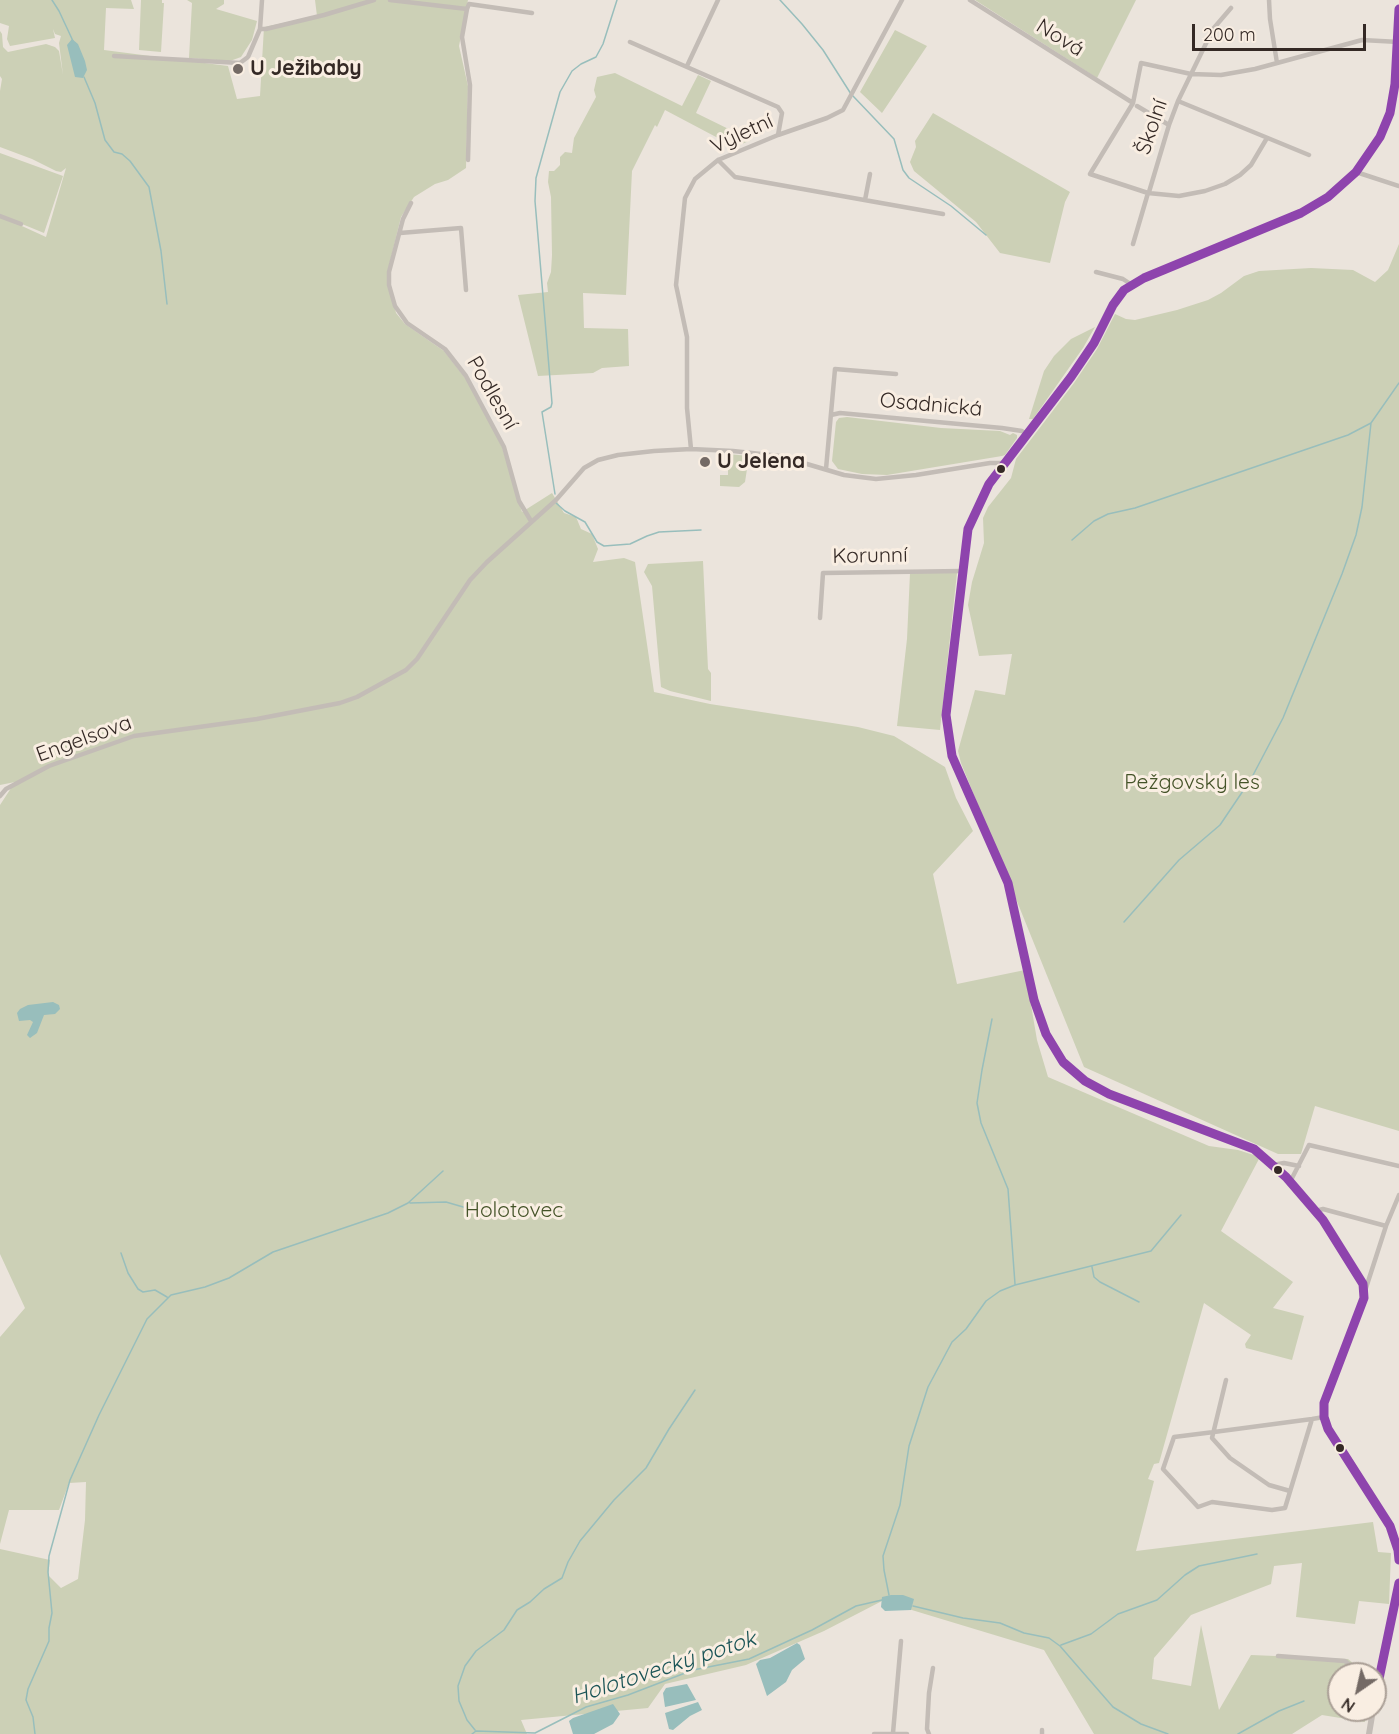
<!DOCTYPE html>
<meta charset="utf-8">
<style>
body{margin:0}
#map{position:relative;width:1399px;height:1734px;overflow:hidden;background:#ebe4dc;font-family:Quicksand,sans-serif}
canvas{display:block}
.north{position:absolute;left:1327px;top:1662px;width:60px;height:60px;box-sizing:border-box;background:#f9eee2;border:2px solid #aa9f96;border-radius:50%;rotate:214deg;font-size:16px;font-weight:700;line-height:24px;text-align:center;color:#342925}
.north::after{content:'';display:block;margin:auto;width:21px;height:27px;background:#746a65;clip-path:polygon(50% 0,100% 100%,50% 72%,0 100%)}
.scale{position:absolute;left:1192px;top:24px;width:174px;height:27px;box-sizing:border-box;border:3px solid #342925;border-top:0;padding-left:8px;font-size:18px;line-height:21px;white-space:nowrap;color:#342925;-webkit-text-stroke:4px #f9eee2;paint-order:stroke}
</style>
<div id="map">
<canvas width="1399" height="1734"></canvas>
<div class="north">N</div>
<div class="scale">200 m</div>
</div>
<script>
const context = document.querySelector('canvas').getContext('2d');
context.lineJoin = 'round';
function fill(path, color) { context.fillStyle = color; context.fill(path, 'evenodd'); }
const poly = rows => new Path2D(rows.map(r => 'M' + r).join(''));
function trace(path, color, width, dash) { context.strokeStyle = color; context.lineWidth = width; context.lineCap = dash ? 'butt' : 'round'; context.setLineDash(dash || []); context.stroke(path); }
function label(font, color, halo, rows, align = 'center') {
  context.font = font + ' Quicksand,sans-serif'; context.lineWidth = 6; context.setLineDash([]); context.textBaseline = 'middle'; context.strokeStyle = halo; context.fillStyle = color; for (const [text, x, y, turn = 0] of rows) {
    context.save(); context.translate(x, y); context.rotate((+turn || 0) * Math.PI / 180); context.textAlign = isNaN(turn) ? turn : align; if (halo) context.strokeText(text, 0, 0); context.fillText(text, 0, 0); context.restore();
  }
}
fill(poly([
 [0,0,131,0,134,9,106,8,104,50,228,66,237,99,260,96,264,27,317,16,315,0,468,0,459,46,468,86,466,168,448,180,435,184,414,197,401,217,388,270,396,313,405,324,444,351,469,383,502,447,522,512,552,493,564,513,576,517,581,529,592,534,598,549,593,562,624,558,635,562,654,692,710,704,858,727,894,736,945,767,956,798,973,831,933,874,957,984,1025,970,1037,1040,1048,1077,1209,1146,1238,1150,1260,1157,1221,1231,1293,1282,1273,1308,1304,1316,1292,1360,1246,1348,1245,1344,1251,1335,1204,1303,1159,1463,1154,1464,1148,1479,1154,1481,1136,1551,1373,1522,1378,1552,1391,1553,1389,1604,1359,1601,1355,1624,1296,1617,1302,1563,1274,1566,1271,1584,1191,1615,1154,1658,1152,1679,1191,1686,1201,1625,1219,1710,1251,1655,1348,1659,1366,1674,1339,1674,1339,1710,1367,1710,1365,1722,1322,1715,1292,1734,1094,1734,1044,1650,882,1601,824,1631,746,1665,665,1684,648,1708,521,1720,527,1734,0,1734,0,1549,50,1560,48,1575,61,1588,78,1579,85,1520,86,1482,69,1483,59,1510,9,1510,0,1544,0,1337,25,1308,0,1254,0,805,15,782,0,785,0,216,46,237,66,168,61,172,56,171,32,159,0,147,0,91,2,79,0,76,0,31,2,34,3,47,8,52,46,44,55,47,59,51,63,75,59,43,61,36,55,34,53,29,55,38,10,46,7,39,9,26,0,23],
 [141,0,162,0,162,3,164,3,161,52,139,50],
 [187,0,224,0,224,4,216,9,257,21,252,40,241,57,230,61,189,58,192,3],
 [975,0,1136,0,1097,78],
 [895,30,927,46,882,113,860,92],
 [615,73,682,106,698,75,711,81,696,113,751,140,735,147,665,110,657,127,655,125,632,171,626,295,583,293,584,328,628,329,629,366,602,368,593,373,538,376,518,295,548,292,547,283,551,272,552,255,551,197,548,182,549,171,554,171,560,165,560,157,565,152,572,153,574,138,596,97,594,90,597,77],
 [933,113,1070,192,1065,202,1050,263,1000,253,976,222,914,171,910,162,916,147,915,141],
 [0,153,63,176,44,233,0,215],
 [1399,244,1399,1131,1315,1106,1301,1154,1278,1154,1084,1067,961,763,958,751,975,690,1005,695,1012,654,979,656,968,605,972,582,984,543,983,518,988,507,1011,478,1016,459,1074,383,1097,349,1115,314,1126,319,1135,320,1177,310,1208,300,1221,293,1244,276,1259,271,1311,268,1353,270,1375,282,1388,270],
 [1095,327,1083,348,1033,419,1029,419,1044,371,1054,356,1071,339],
 [847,417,941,428,1000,431,1010,435,1013,433,1017,435,1017,438,1005,455,1002,456,887,475,862,474,838,469,832,461,836,422,839,418],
 [728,454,749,456,745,482,739,487,720,486,720,475,728,475],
 [703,561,708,669,711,673,711,701,670,691,661,687,652,586,644,572,648,564],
 [910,573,957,573,940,730,897,726,907,639]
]), '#ccd0b6');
fill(poly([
 [72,39,78,44,85,61,87,70,83,78,75,77,67,45],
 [53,1002,59,1005,60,1009,55,1014,44,1015,37,1033,30,1038,27,1035,33,1022,30,1020,19,1021,17,1013,20,1009,28,1005],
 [891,1595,903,1595,914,1599,911,1610,885,1611,881,1607,882,1597],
 [797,1643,800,1645,805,1659,792,1670,786,1682,767,1696,756,1664,760,1660,770,1658],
 [687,1684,696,1700,665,1707,663,1693,666,1688],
 [698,1702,702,1710,690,1716,673,1730,669,1729,665,1713],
 [613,1704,620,1714,613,1724,594,1734,573,1734,569,1721,573,1718]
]), '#98bebc');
trace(poly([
 [52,0,59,11,73,41],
 [780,0,802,24,823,50,851,94],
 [84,77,95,103,105,140,114,152,122,154,130,161,149,187,161,251,167,304],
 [853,96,894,139,903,170,909,178,951,206,986,235],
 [555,494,542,412,551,407,552,403,535,201,536,178,560,92,572,71,581,64,596,57,603,44,617,0],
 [556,503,565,511,585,522,597,542,604,546,630,544,647,536,659,532,701,530],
 [1072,540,1094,521,1108,514,1135,508,1348,435,1371,423],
 [1124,922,1179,860,1220,825,1251,779,1283,718,1342,574,1356,535,1362,507,1371,423,1399,383],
 [992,1019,982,1070,977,1103,981,1123,1008,1189,1015,1284],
 [410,1203,446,1202,494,1216],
 [121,1253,128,1273,138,1289,143,1292,155,1290,167,1297],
 [1092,1267,1094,1277,1100,1282,1139,1302],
 [889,1595,884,1570,883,1556,900,1505,909,1446,928,1387,952,1342,966,1329,986,1301,1000,1291,1015,1285,1151,1251,1181,1215],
 [913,1606,963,1618,1000,1623,1024,1633,1049,1638,1060,1646,1113,1707,1141,1724,1168,1734],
 [1061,1645,1091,1634,1118,1614,1157,1600,1185,1575,1199,1566,1257,1554],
 [475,1730,467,1720,459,1701,458,1686,465,1666,476,1651,504,1630,517,1610,530,1602,544,1589,562,1578,568,1562,580,1541,614,1500,646,1468,669,1429,695,1390],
 [35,1734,33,1717,26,1700,28,1689,49,1641,49,1628,52,1613,48,1572,49,1556,70,1480,99,1415,147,1319,171,1295,205,1287,229,1278,273,1252,388,1213,408,1203,443,1171],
 [472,1734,476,1731,535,1733,586,1707,628,1695,693,1670,749,1659,812,1630,856,1606,882,1600],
 [1238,1734,1279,1711,1304,1701]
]), '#98bebc', 1.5);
trace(poly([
 [390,0,467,9,462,37,470,85,468,160],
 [970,0,1133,103],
 [1269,0,1270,19,1277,63],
 [467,9,469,4,532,13],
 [260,29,266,29,324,15,374,0],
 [630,42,778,107,782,113,778,135],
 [114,56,240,63,248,57,260,29,262,0],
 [687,66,718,0],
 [1178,101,1309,155],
 [1137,106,1169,125],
 [1267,138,1251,165,1240,175,1225,184,1205,191,1179,196,1148,193,1090,174,1133,103,1141,63,1191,74,1221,75,1255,69,1362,40,1399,42],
 [718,160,735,177,943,214],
 [1356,172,1399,186],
 [1149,192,1169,125,1178,101,1213,29,1231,8],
 [865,200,870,174],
 [411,203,403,219,389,272,389,285,395,306,407,323,445,349,466,376,504,447,519,501,531,521],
 [0,216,21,224],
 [400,233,461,228,466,290],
 [1133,244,1148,193],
 [1096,272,1123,279,1132,285],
 [831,415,840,413,1002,428,1022,431,1028,435],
 [691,449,687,408,687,337,676,285,685,198,695,179,718,160,778,135,827,118,843,110,902,0],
 [826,469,835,369,896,374],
 [820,618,823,573,962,571],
 [0,796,6,789,49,766,134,736,257,719,340,703,357,697,406,670,417,659,470,580,487,562,556,500,584,468,598,460,618,455,654,451,691,449,733,451,780,456,844,475,876,479,916,475,990,463,1005,463],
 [1273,1165,1284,1163,1299,1166],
 [1290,1182,1309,1145,1399,1166],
 [1316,1211,1323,1209,1386,1226],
 [1365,1291,1386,1226,1399,1195],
 [1226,1380,1212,1438,1230,1458,1269,1485,1290,1491],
 [1312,1419,1285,1508,1272,1510,1212,1502,1198,1507,1163,1469,1174,1437,1214,1432,1312,1419,1324,1417],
 [1278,1656,1345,1661,1360,1674],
 [893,1733,901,1641],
 [874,1734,907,1734],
 [929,1734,927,1729,929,1693,933,1668],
 [1042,1734,1042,1730]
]), '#c3bcb6', 4.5);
trace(poly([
 [1399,9,1395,84,1390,113,1380,137,1356,172,1328,197,1301,213,1144,278,1124,290,1113,305,1094,343,1071,377,989,484,968,529,946,715,952,756,1008,883,1034,1000,1046,1034,1063,1062,1085,1081,1109,1094,1254,1149,1286,1177,1323,1220,1363,1284,1365,1291,1364,1298,1324,1403,1324,1417,1328,1429,1350,1461,1390,1526,1398,1550,1399,1560],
 [1375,1698,1399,1583],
 [1369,1734,1373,1710]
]), '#c3bcb6', 6);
trace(poly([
 [1399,9,1395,84,1390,113,1380,137,1356,172,1328,197,1301,213,1144,278,1124,290,1113,305,1094,343,1071,377,989,484,968,529,946,715,952,756,1008,883,1034,1000,1046,1034,1063,1062,1085,1081,1109,1094,1254,1149,1286,1177,1323,1220,1363,1284,1364,1298,1324,1403,1324,1417,1328,1429,1390,1526,1398,1550,1399,1560],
 [1375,1698,1399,1583]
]), '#8e44ad', 9);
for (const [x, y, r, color] of [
 [238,69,6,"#746a65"],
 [705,462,6,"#746a65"],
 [1001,469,5,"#342925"],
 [1278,1170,5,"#342925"],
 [1340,1448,5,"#342925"]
]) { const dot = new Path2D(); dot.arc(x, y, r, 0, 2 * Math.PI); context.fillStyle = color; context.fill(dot); trace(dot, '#f9eee2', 2); }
label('21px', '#342925', '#f9eee2', [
 ["Nová",1060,38,32],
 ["Školní",1152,127,-71],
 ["Výletní",742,134,-25],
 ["Podlesní",492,393,60],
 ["Osadnická",931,405,5],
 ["Korunní",870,556,-1],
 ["Engelsova",84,739,-20]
]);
label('bold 21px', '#342925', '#f9eee2', [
 ["U Ježibaby",250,69],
 ["U Jelena",717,462]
], 'left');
label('21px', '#445328', '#f9eee2', [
 ["Pežgovský les",1192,783],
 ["Holotovec",514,1211]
]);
label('italic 22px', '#1a5456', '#f9eee2', [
 ["Holotovecký potok",664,1668,-18]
]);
</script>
